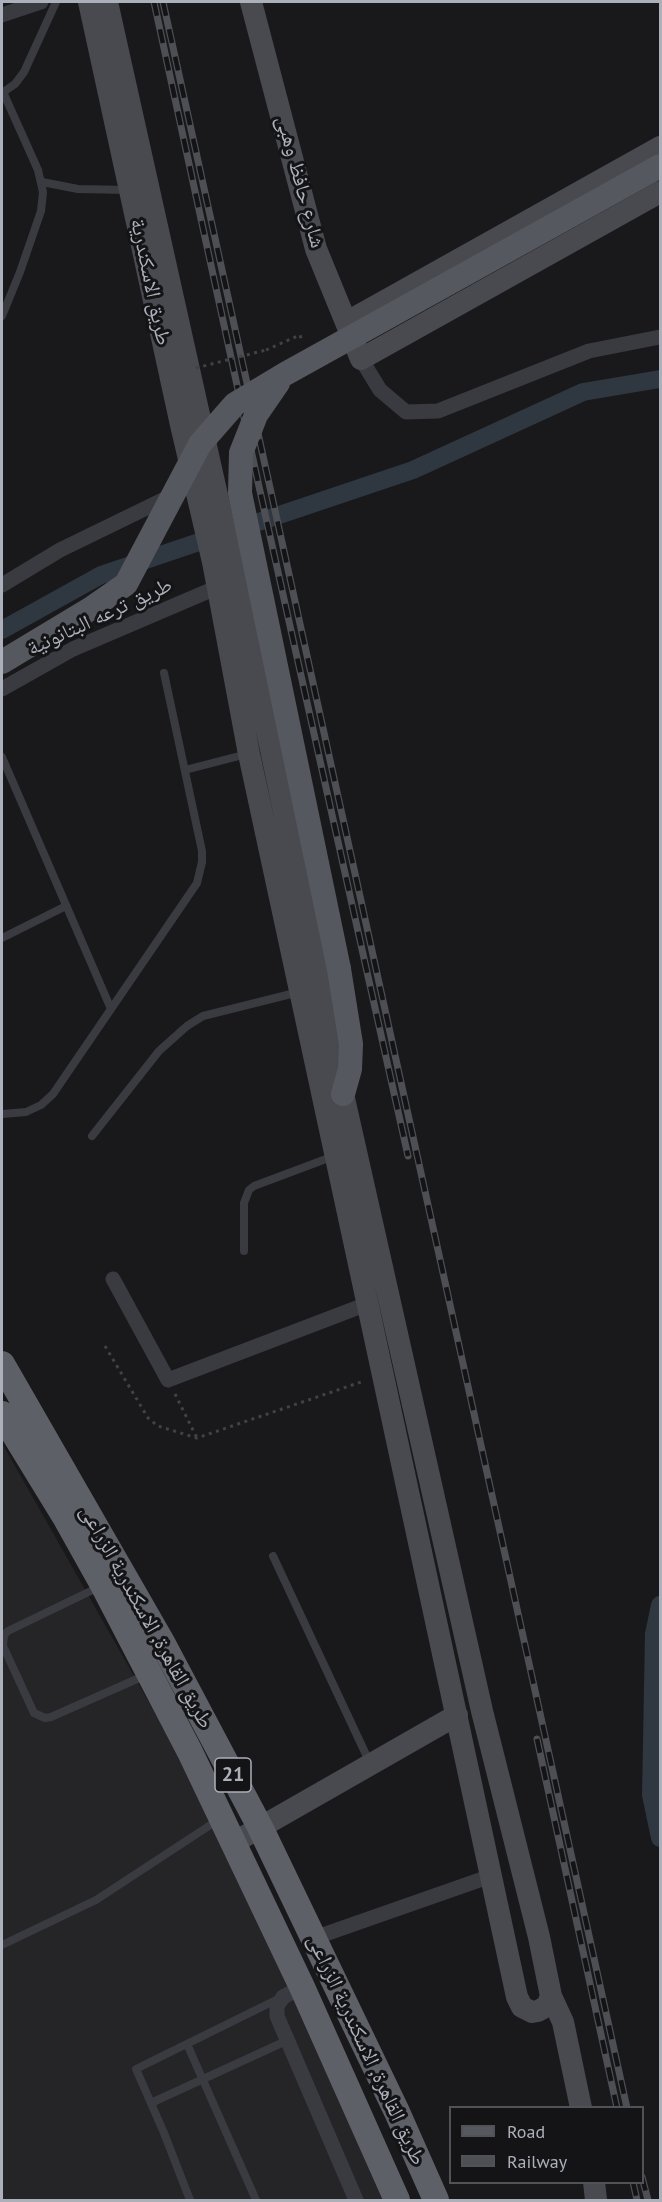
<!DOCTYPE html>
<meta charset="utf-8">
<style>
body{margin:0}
#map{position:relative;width:662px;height:2202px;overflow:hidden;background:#19191b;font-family:"PT Sans",sans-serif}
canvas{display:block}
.frame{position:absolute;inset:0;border:3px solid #acb0bb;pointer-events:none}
.legend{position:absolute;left:449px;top:2106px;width:195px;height:78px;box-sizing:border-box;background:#141416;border:2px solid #515258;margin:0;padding:8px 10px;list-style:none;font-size:18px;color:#acb0bb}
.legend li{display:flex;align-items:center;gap:12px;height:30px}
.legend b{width:30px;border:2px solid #515258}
</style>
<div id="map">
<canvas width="662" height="2202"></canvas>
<div class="frame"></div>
<ul class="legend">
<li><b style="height:8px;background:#56585f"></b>Road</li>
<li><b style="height:8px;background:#4d4f55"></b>Railway</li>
</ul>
</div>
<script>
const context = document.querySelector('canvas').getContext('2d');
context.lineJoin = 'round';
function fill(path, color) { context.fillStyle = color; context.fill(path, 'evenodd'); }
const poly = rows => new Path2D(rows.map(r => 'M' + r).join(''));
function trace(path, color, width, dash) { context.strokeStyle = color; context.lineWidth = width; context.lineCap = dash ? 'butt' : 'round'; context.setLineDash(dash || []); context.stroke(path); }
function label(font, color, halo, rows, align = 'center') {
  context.font = font + ' "PT Sans","Noto Naskh Arabic",sans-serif'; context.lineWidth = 6; context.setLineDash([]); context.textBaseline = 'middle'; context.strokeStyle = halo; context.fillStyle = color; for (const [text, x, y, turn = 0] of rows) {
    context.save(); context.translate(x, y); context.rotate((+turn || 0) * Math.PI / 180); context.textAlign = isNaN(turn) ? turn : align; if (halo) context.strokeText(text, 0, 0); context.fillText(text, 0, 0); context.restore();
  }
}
fill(poly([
 [2,1443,207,1805,389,2200,2,2200]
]), '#252528');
trace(poly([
 [2,630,101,575,413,470,583,392,660,379],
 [660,1605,654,1634,651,1795,660,1838]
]), '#2f3740', 18);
trace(poly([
 [266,350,300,335,302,341],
 [105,1346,148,1418,158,1426,197,1438,364,1381],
 [175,1394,197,1438]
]), '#404247', 3, [3, 4.5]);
trace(poly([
 [2,93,15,84,24,72,56,2],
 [42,182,78,189,127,190],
 [2,316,20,272,41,211,43,192,38,170,3,92],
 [2,757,111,1009],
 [185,770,247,754],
 [2,938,66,906],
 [2,1114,26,1112,41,1105,53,1094,197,883,202,862,202,851,164,673],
 [92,1136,159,1051,187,1026,203,1016,299,992],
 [244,1251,244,1203,249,1190,254,1186,334,1156],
 [273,1556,369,1761],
 [99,1587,8,1631,4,1635,3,1646,34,1713,45,1718,51,1717,146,1675],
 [2,1945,96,1900,218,1820],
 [187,2044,256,2200],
 [151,2103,286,2041],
 [190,2200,164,2133,136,2069,278,1999]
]), '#3a3b40', 8);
trace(poly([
 [2,15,41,2],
 [361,359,380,390,406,412,438,411,589,351,660,337],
 [2,585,60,550,173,495],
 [2,689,73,649,218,587],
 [113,1279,168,1380,367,1304],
 [314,1938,491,1876],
 [302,1987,283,1997,277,2006,277,2016,356,2200]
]), '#3a3b40', 15);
trace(poly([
 [89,2,181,425,213,562,249,754,517,1997,522,2007,532,2012,538,2011,547,2006,551,1996,539,1937,482,1711,343,1094,231,558,107,2],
 [251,2,316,249,361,359,660,192],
 [347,322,660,147],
 [233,1843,457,1715],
 [551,1996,563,2022,581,2108],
 [594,2182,596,2200]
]), '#484a50', 22);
trace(poly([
 [339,969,351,1044,350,1069,343,1094]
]), '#56585f', 24);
trace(poly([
 [2,1364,163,1644,260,1827,397,2112,436,2200],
 [2,1414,65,1517,103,1585,190,1752,302,1987,397,2200]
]), '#5e6068', 26);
const rail = poly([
 [154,2,258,482,408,1156],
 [163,2,627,2108],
 [537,1739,617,2108],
 [642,2177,648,2200],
 [633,2182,637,2200]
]);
trace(rail, '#4d4f55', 7);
trace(rail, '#141416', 4.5, [14]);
trace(poly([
 [196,368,266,350]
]), '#404247', 3, [3, 4.5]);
trace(poly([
 [278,383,256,415,241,453,240,493,339,969],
 [2,662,90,609,126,584,200,444,235,404,285,374,660,166]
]), '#56585f', 24);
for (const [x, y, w] of [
 [233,1775,36]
]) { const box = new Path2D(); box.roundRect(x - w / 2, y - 17, w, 34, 4.5); context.fillStyle = '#141416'; context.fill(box); trace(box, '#acb0bb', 1.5); }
label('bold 20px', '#acb0bb', null, [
 ["21",233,1775]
]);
label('21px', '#acb0bb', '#141416', [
 ["شارع حافظ وهبى",300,182,75],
 ["طريق الاسكندرية",150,282,78],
 ["طريق ترعه البتانونية",100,617,-25],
 ["طريق القاهرة, الاسكندرية الزراعى",146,1617,61],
 ["طريق القاهرة, الاسكندرية الزراعى",366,2050,65]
]);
</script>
